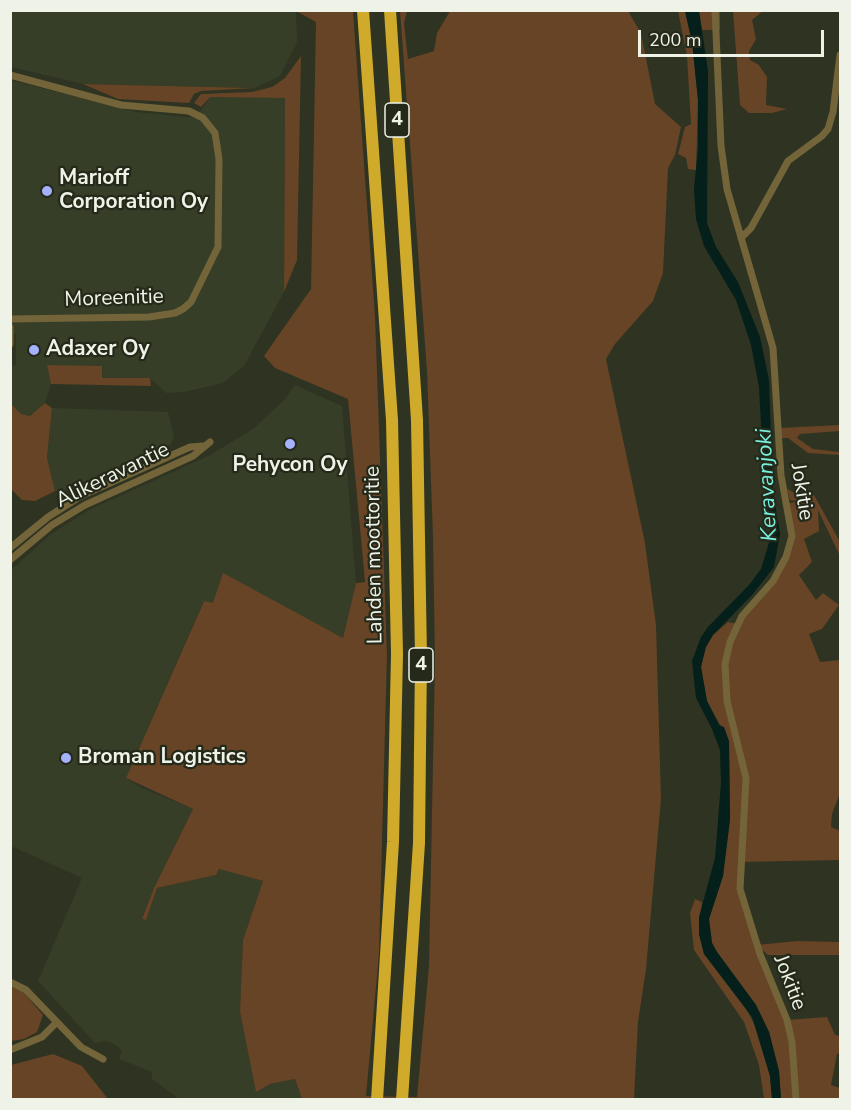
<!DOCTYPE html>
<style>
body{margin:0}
#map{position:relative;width:851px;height:1110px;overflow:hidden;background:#2e3322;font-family:"Nunito Sans",sans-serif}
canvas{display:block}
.frame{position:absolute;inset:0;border:12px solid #eef2e7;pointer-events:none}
.scale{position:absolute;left:638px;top:30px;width:186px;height:27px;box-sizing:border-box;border:3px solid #eef2e7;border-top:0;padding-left:8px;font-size:18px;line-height:21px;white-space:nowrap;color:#eef2e7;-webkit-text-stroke:4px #242919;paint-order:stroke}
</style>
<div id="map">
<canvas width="851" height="1110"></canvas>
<div class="frame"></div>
<div class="scale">200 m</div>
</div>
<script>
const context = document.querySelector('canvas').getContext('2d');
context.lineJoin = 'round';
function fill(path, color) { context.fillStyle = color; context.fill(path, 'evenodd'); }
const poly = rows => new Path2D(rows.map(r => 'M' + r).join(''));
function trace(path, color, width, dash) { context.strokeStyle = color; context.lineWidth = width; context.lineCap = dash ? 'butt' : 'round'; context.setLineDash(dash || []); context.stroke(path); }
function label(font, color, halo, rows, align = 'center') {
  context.font = font + ' "Nunito Sans",sans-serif'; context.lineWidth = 4.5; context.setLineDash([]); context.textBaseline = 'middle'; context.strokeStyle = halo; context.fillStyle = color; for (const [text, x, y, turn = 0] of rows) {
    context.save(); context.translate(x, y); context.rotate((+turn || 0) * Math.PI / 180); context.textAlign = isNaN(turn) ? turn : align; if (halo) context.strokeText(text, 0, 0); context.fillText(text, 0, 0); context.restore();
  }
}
fill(poly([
 [11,11,296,11,297,42,280,76,255,88,83,84,11,67],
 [10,80,136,112,196,118,210,97,285,97,284,292,244,366,223,383,184,392,166,393,150,378,102,378,101,366,47,366,51,384,45,403,30,416,21,414,11,404,11,366,16,365,16,334,11,335],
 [295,385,342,406,356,583,343,638,336,634,203,602,126,778,140,787,193,809,154,888,142,919,146,920,157,888,216,875,219,869,263,881,243,940,240,1012,256,1091,270,1084,295,1079,302,1099,179,1099,152,1079,152,1072,119,1059,122,1051,116,1045,107,1041,95,1043,38,981,82,878,11,846,10,571,51,534,89,510,210,455,253,429,284,400],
 [52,408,168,412,174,436,171,444,60,492,55,491,47,458]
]), '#373e27');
fill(poly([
 [296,11,353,11,375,316,387,655,379,954,366,1096,417,1097,429,966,435,661,433,537,427,371,400,11,407,11,404,23,408,59,434,51,437,33,450,11,628,11,641,33,655,104,681,127,675,155,668,168,663,273,653,301,615,344,606,359,645,543,656,625,661,799,646,969,638,1022,634,1099,302,1099,295,1079,270,1084,256,1092,240,1012,243,940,263,881,219,869,216,875,157,888,146,920,142,919,154,888,193,809,126,778,204,601,213,603,223,573,343,638,356,583,365,582,348,399,275,368,264,356,311,289,316,22],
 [678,11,685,11,692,42,698,99,696,170,688,169,686,158,678,154,685,127,691,124,687,56],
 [699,11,720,11,720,30,702,30],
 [733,11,763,11,752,20,756,39,749,51,750,60,759,65,767,77,766,105,787,109,772,113,749,113,740,105],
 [301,56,297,260,284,292,285,98,210,97,201,107,194,103,201,94,252,92,272,87,285,78],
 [83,84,255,88,201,91,194,94,189,103,118,99],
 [47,365,102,366,102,378,150,378,151,386,51,384],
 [45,403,52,408,47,458,55,491,35,501,22,500,11,489,11,404,21,414,30,416],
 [840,425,840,431,800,434,797,438,813,449,840,452,840,455,808,453,788,438,778,438,778,428],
 [787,489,797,494,814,495,840,542,840,556,818,510,819,531,804,539,812,562,799,575,816,600,823,593,839,605,822,629,809,634,820,662,840,660,840,793,832,814,831,827,840,831,840,860,740,862,740,889,757,945,797,941,840,942,840,955,768,955,758,946,787,1020,827,1017,835,1035,840,1036,840,1053,837,1054,831,1085,840,1088,840,1099,781,1099,779,1071,769,1032,756,1005,717,952,712,943,709,919,723,876,730,819,729,741,707,701,701,667,705,648,713,635,728,622,738,624,773,581,792,536,786,504,800,501,790,500],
 [695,899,702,902,699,934,704,953,743,1003,757,1029,770,1076,772,1099,764,1099,759,1065,744,1022,694,950,690,913],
 [11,987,24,993,43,1015,37,1032,24,1039,11,1041],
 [53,1054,82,1066,108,1099,11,1099,11,1065]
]), '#664425');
fill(poly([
 [685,11,699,11,708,71,707,223,716,247,738,282,760,337,769,380,773,492,780,534,774,567,753,594,713,635,706,647,701,667,707,701,719,725,724,727,729,741,730,819,723,876,709,919,712,943,717,952,756,1005,769,1032,779,1071,781,1099,772,1099,770,1076,752,1017,704,954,699,934,699,917,715,858,721,783,720,750,712,729,696,698,692,661,701,637,708,627,749,585,761,569,771,536,764,481,759,387,751,345,736,300,704,246,696,219,694,189,698,148,698,100,692,42]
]), '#051f1b');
trace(poly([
 [715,10,721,146,727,189,773,348,781,475,792,536,786,557,773,581,742,616,730,642,725,664,727,701,746,778,740,889,760,954,787,1020,792,1042,796,1100],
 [10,75,121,105,189,111,203,118,215,133,219,159,218,247,191,302,183,309,175,313,149,317,10,319],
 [741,238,751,228,788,161,822,136,828,129,833,112,840,55],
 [10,327,10,344],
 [10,548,48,517,81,496,190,447,203,446],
 [10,560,52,525,85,505,193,456,210,442],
 [10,982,26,990,81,1047,103,1059],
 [10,1050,42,1037,57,1022]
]), '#736539', 7);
trace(poly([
 [363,10,392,420,397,654,393,842,377,1100],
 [390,10,417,420,421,657,419,843,402,1100]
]), '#d0aa2a', 12);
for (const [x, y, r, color] of [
 [47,191,6,"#a4b2fc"],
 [34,350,6,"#a4b2fc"],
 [290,444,6,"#a4b2fc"],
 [66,758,6,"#a4b2fc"]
]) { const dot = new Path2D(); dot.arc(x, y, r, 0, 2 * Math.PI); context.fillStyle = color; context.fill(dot); trace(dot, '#242919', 2); }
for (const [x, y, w] of [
 [397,120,24],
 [421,665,24]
]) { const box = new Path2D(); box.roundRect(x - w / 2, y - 17, w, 34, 4.5); context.fillStyle = '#242919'; context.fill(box); trace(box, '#eef2e7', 1.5); }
label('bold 20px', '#eef2e7', null, [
 ["4",397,120],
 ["4",421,665]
]);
label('bold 21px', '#eef2e7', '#242919', [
 ["Marioff",59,179],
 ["Corporation Oy",59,203],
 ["Adaxer Oy",46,350],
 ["Pehycon Oy",290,466,"center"],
 ["Broman Logistics",78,758]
], 'left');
label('21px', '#eef2e7', '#242919', [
 ["Moreenitie",114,299,-2],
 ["Alikeravantie",113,476,-26],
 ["Jokitie",801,492,81],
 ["Lahden moottoritie",375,555,-91],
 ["Jokitie",789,983,69]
]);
label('italic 22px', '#77f0df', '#242919', [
 ["Keravanjoki",768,485,-93]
]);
</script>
